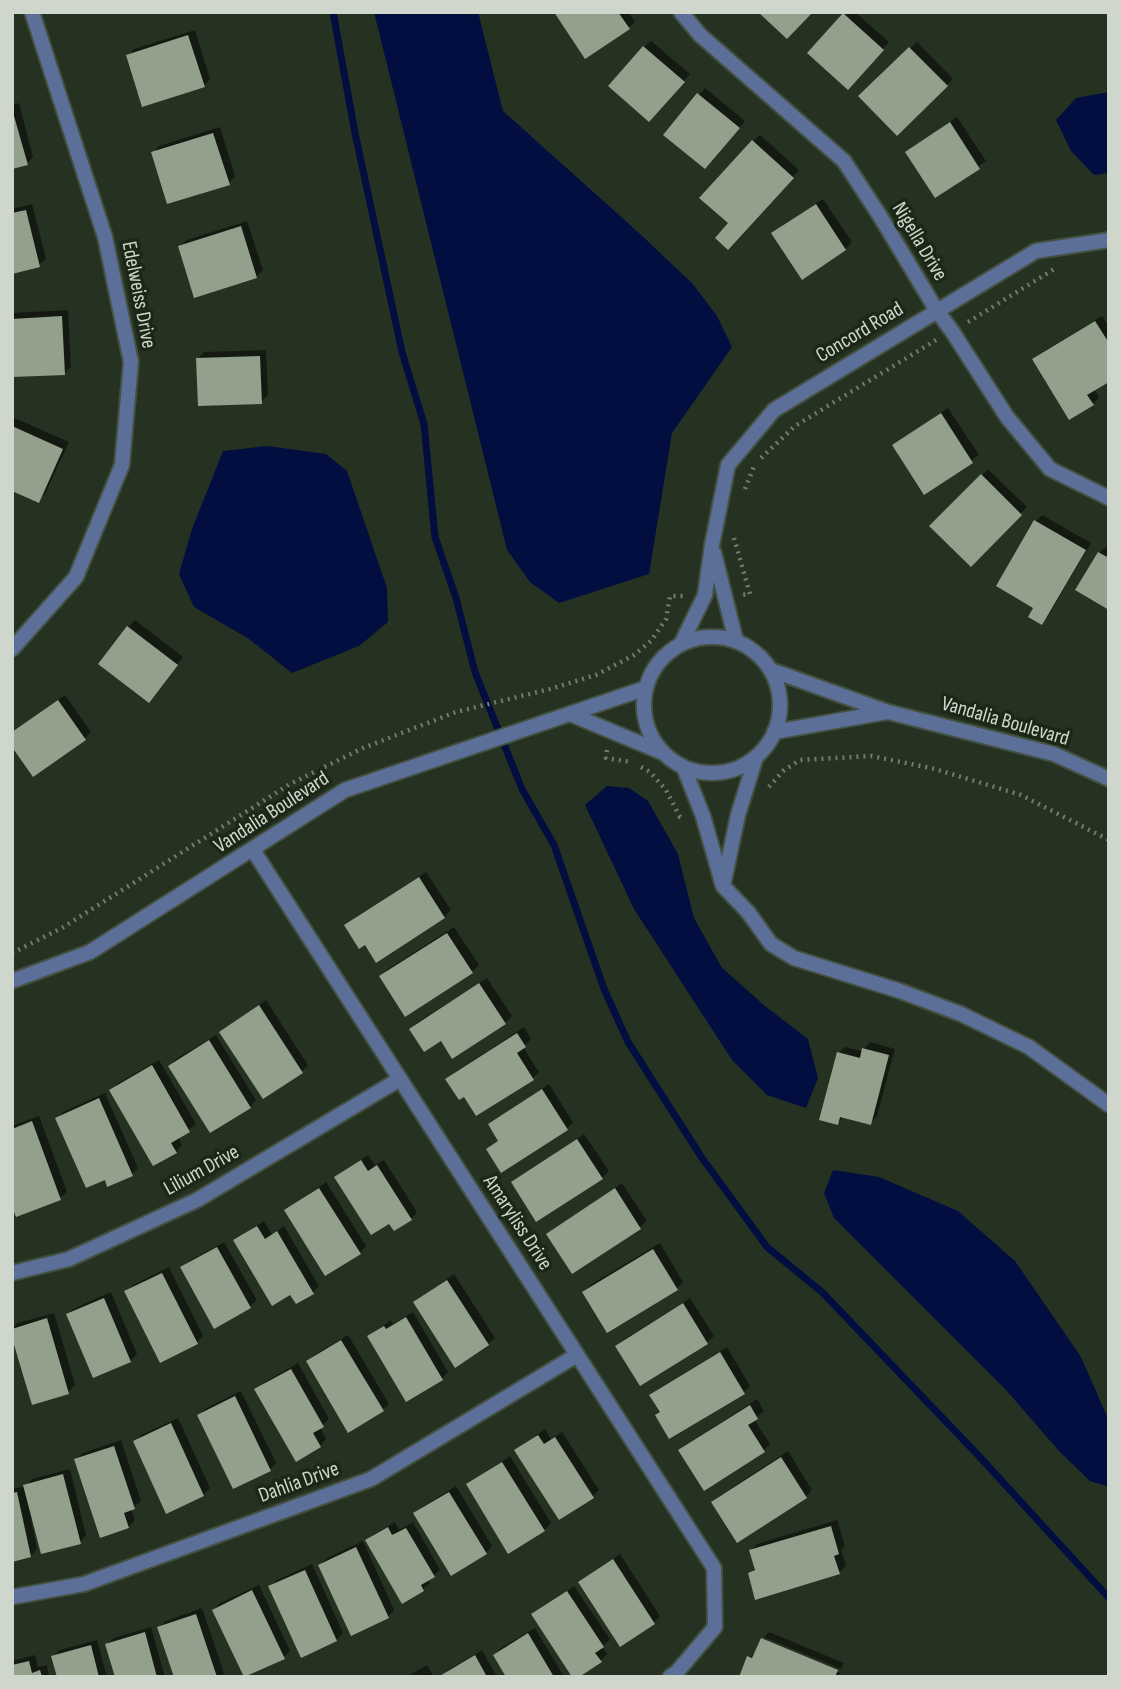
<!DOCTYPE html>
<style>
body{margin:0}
#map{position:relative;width:1121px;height:1689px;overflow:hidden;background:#263221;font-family:"Sofia Sans Condensed",sans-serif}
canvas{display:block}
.frame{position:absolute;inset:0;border:14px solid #cfd7cc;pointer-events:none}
</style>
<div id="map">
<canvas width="1121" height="1689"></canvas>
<div class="frame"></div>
</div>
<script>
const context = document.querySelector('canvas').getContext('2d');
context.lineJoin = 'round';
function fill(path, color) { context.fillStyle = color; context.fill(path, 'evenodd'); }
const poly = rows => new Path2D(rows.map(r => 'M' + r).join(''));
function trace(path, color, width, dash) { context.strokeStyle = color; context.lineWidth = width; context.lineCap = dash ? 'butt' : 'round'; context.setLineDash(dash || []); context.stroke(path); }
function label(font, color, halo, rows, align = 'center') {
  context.font = font + ' "Sofia Sans Condensed",sans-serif'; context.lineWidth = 7; context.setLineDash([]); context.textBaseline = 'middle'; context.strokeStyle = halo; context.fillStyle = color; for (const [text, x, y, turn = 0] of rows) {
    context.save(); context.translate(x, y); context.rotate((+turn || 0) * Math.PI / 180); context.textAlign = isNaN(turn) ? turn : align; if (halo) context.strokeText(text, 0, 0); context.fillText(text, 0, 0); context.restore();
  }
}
fill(poly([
 [374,12,478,12,503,111,639,233,692,283,717,316,732,347,672,433,649,574,559,603,530,582,507,550],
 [1109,92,1109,173,1094,175,1071,151,1056,120,1076,98],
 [267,446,326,454,347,471,387,588,388,622,359,646,292,673,249,639,194,607,179,574,192,529,223,451],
 [607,786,629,788,648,801,678,854,694,918,722,968,765,1006,808,1039,818,1078,806,1108,767,1095,732,1060,634,909,585,805],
 [833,1170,879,1177,958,1211,1015,1261,1081,1357,1109,1421,1109,1487,1090,1481,1059,1451,1006,1390,834,1218,824,1193]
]), '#020d40');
fill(poly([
 [557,12,629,12,635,22,628,28],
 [846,12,855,12,889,42,854,81,809,53],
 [195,30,210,79,204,86,128,56,134,49],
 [651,41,690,74,656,113,644,47],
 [917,42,953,79,897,133,861,96],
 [705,88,745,121,712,161,699,95],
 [19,103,33,157,27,164,12,167,12,105],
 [957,117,986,161,936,196,907,152],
 [220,127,235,176,229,183,153,153,159,146],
 [760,135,799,170,734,241,730,223,753,141],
 [823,199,852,242,845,249,780,227],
 [32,204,46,259,39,265,12,272,12,209],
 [247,221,263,270,256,277,180,246,187,240],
 [68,310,71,367,64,373,12,376,12,313],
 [1102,316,1109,326,1109,380,1094,389,1099,397,1093,404,1034,360,1041,353],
 [266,350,268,395,261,402,198,359,204,352],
 [948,408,979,455,925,492,894,445],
 [12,417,69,442,45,494,38,500,12,489],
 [988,469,1027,507,971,565,932,526],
 [1042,515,1091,543,1048,616,1042,623,1036,607,1036,521],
 [1106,547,1109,548,1109,608,1099,553],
 [135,620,183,657,155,694,128,627],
 [65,695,91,732,85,738,14,731],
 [426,872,451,910,444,917,353,919],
 [454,927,479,965,472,972,381,976,388,969],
 [487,978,512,1016,505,1023,441,1039,411,1029,418,1022],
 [266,1000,308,1065,302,1071,221,1032],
 [524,1027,531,1039,523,1047,539,1072,533,1078,464,1094,447,1079,454,1073],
 [216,1035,256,1100,250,1107,170,1066,176,1059],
 [870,1042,895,1049,877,1116,870,1123,845,1116,837,1123,839,1053,845,1047,862,1051],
 [159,1060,196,1124,178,1137,182,1145,176,1152,111,1090,118,1083],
 [549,1084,573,1122,567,1129,488,1150,500,1140,490,1124],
 [105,1093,138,1168,132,1174,106,1178,57,1119,63,1112],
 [39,1116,67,1192,60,1198,17,1214,12,1202,12,1126],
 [584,1134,609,1171,602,1178,513,1183],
 [368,1155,375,1165,384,1160,417,1212,411,1219,337,1177],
 [326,1182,366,1246,360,1253,286,1210],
 [622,1183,647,1221,640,1227,572,1271,548,1234],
 [264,1221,272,1234,284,1226,319,1286,313,1292,291,1292,235,1240],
 [224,1242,257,1300,250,1307,182,1268,189,1261],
 [660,1243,683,1282,677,1288,584,1292,590,1285],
 [169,1267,203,1336,197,1342,127,1291,133,1285],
 [454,1274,495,1338,488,1344,415,1302],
 [111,1292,137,1354,130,1361,68,1314,75,1308],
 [690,1298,714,1336,707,1342,640,1384,617,1346,623,1340],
 [413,1312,448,1372,442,1379,369,1336,391,1320,393,1324],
 [54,1313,75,1385,68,1392,12,1329,18,1323],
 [348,1335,389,1404,383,1410,308,1362,314,1355],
 [727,1347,750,1386,744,1392,661,1411,651,1395,658,1389],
 [298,1363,329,1419,320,1427,326,1439,320,1446,257,1390,263,1383],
 [241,1391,276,1463,270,1469,199,1415,206,1408],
 [757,1399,764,1411,754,1419,770,1444,763,1451,680,1450,687,1444],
 [178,1418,210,1488,203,1495,135,1442,141,1435],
 [545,1429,551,1439,562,1432,599,1490,593,1496,516,1450],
 [121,1440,141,1501,131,1509,135,1520,128,1527,76,1459,83,1453],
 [788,1451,812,1490,806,1496,713,1502,719,1496],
 [510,1456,551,1523,544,1530,468,1485],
 [70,1469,86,1535,80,1542,34,1519,31,1519,37,1549,31,1556,12,1560,12,1489,26,1486,32,1479],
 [456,1486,492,1546,486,1553,415,1513,422,1507],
 [837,1520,845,1546,841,1550,846,1566,839,1573,750,1573,756,1568,751,1551,757,1544],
 [395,1522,399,1530,413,1522,440,1570,428,1580,430,1583,423,1589,367,1540,374,1534],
 [363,1541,394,1610,388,1617,320,1565,327,1558],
 [620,1554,660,1616,654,1623,580,1582],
 [312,1564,343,1633,336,1640,270,1586,277,1580],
 [259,1585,290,1651,284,1657,214,1610,220,1603],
 [574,1586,610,1639,602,1647,607,1654,600,1661,534,1615],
 [202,1608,224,1673,220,1677,176,1677,159,1627,166,1621],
 [151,1627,165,1677,116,1677,107,1644,114,1638],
 [535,1628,564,1677,508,1677,495,1655,501,1648],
 [769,1632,844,1663,841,1669,764,1637],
 [763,1638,763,1640,840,1673,838,1677,740,1677,749,1657,757,1651],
 [97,1640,107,1677,58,1677,53,1657,60,1650],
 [482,1650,497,1677,441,1677,448,1670],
 [35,1655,38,1667,47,1665,49,1677,12,1677,12,1661],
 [427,1665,434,1677,406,1677]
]), '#0007');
trace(poly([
 [333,12,355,133,402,352,424,424,435,537,456,598,475,672,522,789,554,845,604,989,628,1042,702,1158,767,1247,822,1292,977,1454,1109,1598]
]), '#020d40', 7);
fill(poly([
 [554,12,618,12,630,29,585,59],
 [758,12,813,12,787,39],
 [843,13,884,50,848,90,807,53],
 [188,35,205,87,142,107,126,55],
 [643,46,685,82,649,122,608,86],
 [909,47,948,86,897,136,858,96],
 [697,93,740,128,705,169,663,135],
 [12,109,28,165,12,169],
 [950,122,980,169,935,198,905,152],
 [213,133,230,185,167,204,151,152],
 [752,140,794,178,728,250,715,238,728,223,699,198],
 [816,204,846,250,802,280,771,233],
 [26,210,40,267,12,274,12,213],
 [241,226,257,278,194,298,178,246],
 [62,316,65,375,12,377,12,319],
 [1095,321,1109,343,1109,382,1087,395,1094,405,1069,420,1032,359],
 [260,356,262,404,198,406,196,358],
 [941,413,973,463,924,495,892,445],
 [12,426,63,449,39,503,12,491],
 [981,474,1022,515,971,567,929,526],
 [1034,520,1086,550,1042,625,1028,617,1033,608,996,586],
 [1098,552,1109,558,1109,610,1075,590],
 [127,626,178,665,149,703,98,664],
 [58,700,86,740,33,777,12,747,12,732],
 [419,877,445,918,376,963,365,945,359,949,344,925],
 [447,933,473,973,405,1017,379,976],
 [479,983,506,1024,452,1059,441,1041,424,1052,409,1029],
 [259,1005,303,1073,263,1099,219,1032],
 [517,1033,526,1047,517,1053,534,1080,476,1116,464,1097,459,1100,445,1079],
 [209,1040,251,1108,210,1133,168,1066],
 [862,1048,889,1055,871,1125,840,1117,838,1125,819,1120,837,1052,860,1058],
 [152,1065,190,1132,171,1143,177,1153,153,1166,109,1090],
 [542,1089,568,1130,501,1173,486,1149,498,1141,488,1124],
 [99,1098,133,1176,107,1187,105,1180,86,1188,55,1118],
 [32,1121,61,1200,16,1217,12,1207,12,1129],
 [577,1139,603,1179,536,1222,511,1182],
 [361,1160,368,1171,377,1165,412,1220,394,1231,389,1224,371,1235,334,1177],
 [319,1188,361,1254,325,1276,284,1210],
 [615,1188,641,1229,572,1274,546,1234],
 [257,1226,265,1239,277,1231,314,1294,296,1304,290,1295,272,1306,233,1240],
 [217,1247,251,1308,214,1329,180,1267],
 [653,1249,678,1290,607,1333,582,1292],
 [162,1273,198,1344,160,1363,124,1291],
 [447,1280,489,1345,455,1368,413,1302],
 [104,1298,131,1362,93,1378,66,1314],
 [683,1303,708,1344,640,1386,615,1346],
 [406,1317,443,1380,406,1402,367,1336,384,1326,386,1329],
 [47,1318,69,1394,32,1405,12,1338,12,1329],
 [341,1340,384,1411,348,1433,306,1361],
 [720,1352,745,1394,669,1439,655,1415,660,1412,649,1395],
 [291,1369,324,1427,313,1433,321,1447,296,1462,254,1389],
 [235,1396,271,1471,233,1489,197,1415],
 [750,1405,758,1419,748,1425,765,1452,704,1491,678,1450],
 [171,1423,204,1496,166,1514,133,1441],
 [538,1435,544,1444,555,1437,594,1498,559,1520,514,1450],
 [114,1446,135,1509,124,1513,129,1528,100,1538,74,1459],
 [781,1457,807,1498,737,1543,711,1502],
 [502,1462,545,1531,508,1554,466,1484],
 [63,1474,81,1544,41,1554,23,1485],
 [17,1492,31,1557,12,1562,12,1493],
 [449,1492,487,1554,451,1576,413,1513],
 [831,1526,839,1554,834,1556,840,1574,755,1600,748,1573,755,1570,749,1550],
 [388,1527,392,1535,406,1528,435,1577,421,1585,424,1591,402,1604,365,1540],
 [356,1547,389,1618,351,1636,318,1565],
 [613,1559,655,1624,620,1647,578,1582],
 [305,1570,337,1641,301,1658,268,1586],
 [252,1590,285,1659,244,1677,212,1610],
 [567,1591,604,1647,595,1653,602,1662,579,1677,572,1677,531,1614],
 [196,1614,217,1677,174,1677,157,1627],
 [145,1632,157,1677,115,1677,105,1644],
 [528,1633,554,1677,506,1677,493,1655],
 [761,1638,838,1670,835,1677,739,1677,747,1656,752,1658],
 [91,1645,99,1677,57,1677,51,1656],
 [475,1655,487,1677,438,1677],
 [29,1661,32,1673,40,1670,42,1677,12,1677,12,1665]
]), '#93a18c');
const minor = poly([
 [681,12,700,35,844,161,880,216,937,311,952,331,1007,417,1050,469,1109,498],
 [12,649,76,577,122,465,131,362,105,237,32,12],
 [684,768,703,816,723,886,748,912,771,944,794,958,900,991,961,1014,1029,1047,1109,1105],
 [253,850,714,1568,715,1627,677,1672,670,1677],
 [724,881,738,815,756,757],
 [12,1273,69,1259,197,1200,400,1079],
 [12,1597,84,1584,371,1479,577,1355]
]);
const tertiary = poly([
 [714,553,736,641],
 '644 705a68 68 0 1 1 136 0a68 68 0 1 1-136 0Z',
 [681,644,705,595,712,545,728,465,774,410,1036,251,1109,240],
 [771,670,888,712,1054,754,1109,779],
 [570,714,661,752],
 [774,732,887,712],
 [12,981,90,952,345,790,646,688]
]);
trace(minor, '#445040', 18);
trace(tertiary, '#445040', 18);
trace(poly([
 [968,322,1056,268],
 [761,458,795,426,936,340],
 [745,489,755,464],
 [734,538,750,594,741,595],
 [607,750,606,758,631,762],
 [641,767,650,772,666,790,680,817,684,817],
 [769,787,783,771,800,760,872,756,935,769,1021,795,1109,840],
 [12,953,62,928,290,784,363,748,456,712,550,689,596,675,634,655,651,641,666,619,670,596,683,596]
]), '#727c6e', 4.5, [2, 5]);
trace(minor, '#5b6f99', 14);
trace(tertiary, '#5b6f99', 14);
label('21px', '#cfd7cc', '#1c2817', [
 ["Nigella Drive",919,242,59],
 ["Edelweiss Drive",138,295,79],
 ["Concord Road",860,333,-31],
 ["Vandalia Boulevard",1005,722,16],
 ["Vandalia Boulevard",272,813,-33],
 ["Lilium Drive",202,1171,-29],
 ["Amaryliss Drive",517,1223,57],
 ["Dahlia Drive",299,1483,-20]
]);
</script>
